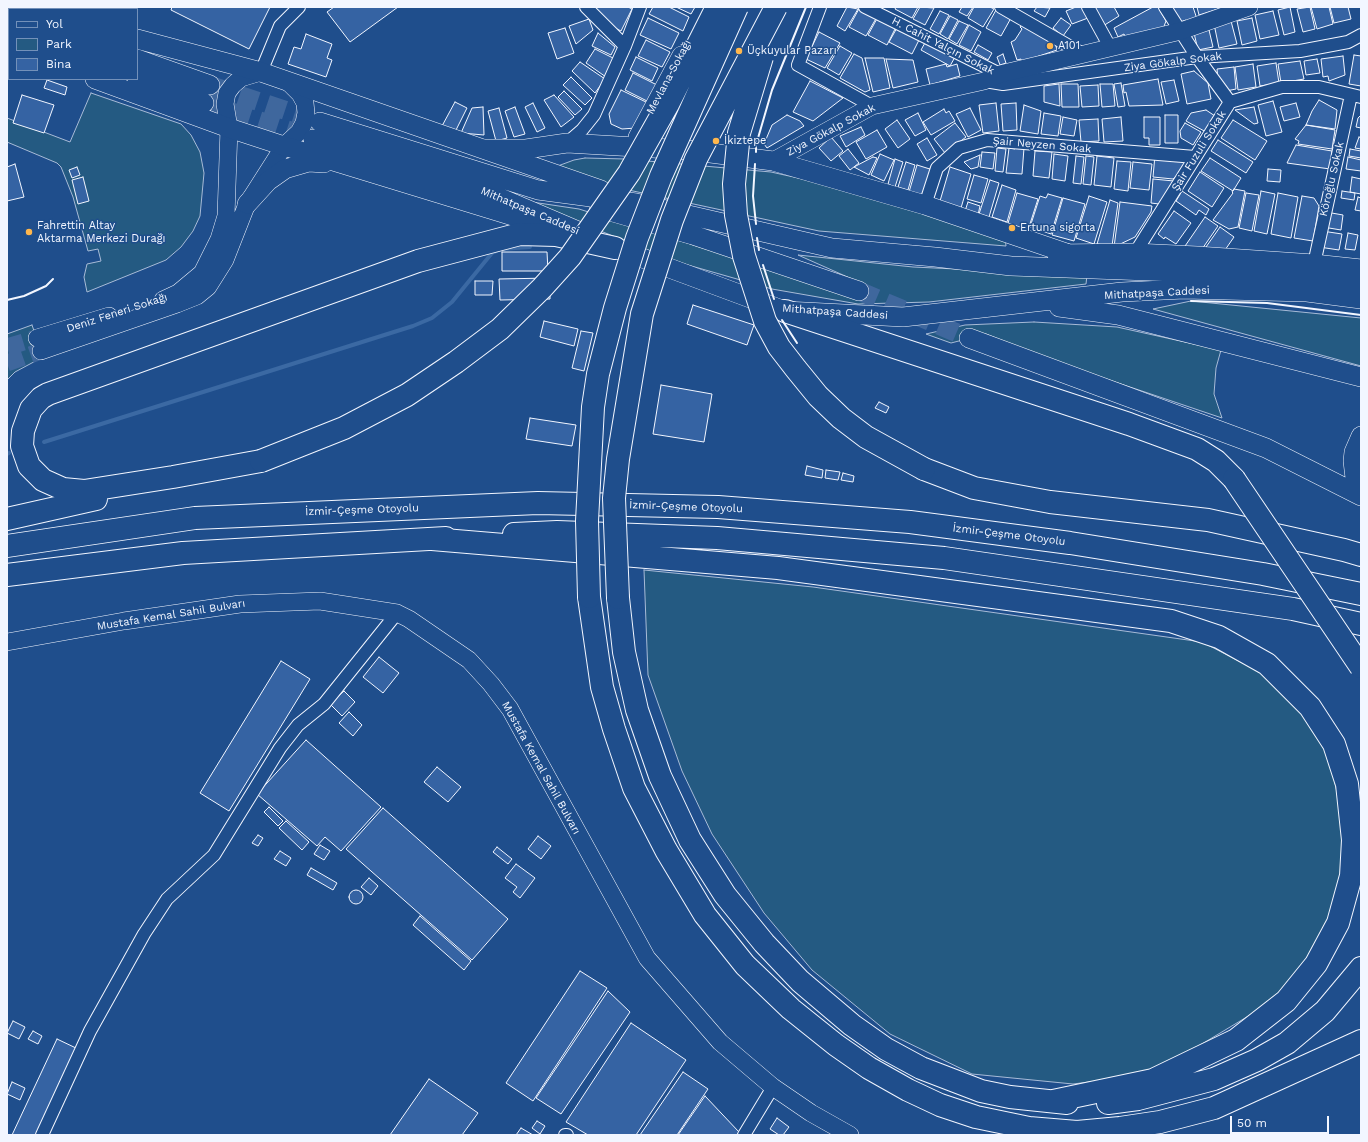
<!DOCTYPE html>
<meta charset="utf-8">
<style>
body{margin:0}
#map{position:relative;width:1368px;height:1142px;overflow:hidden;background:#1f4e8c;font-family:"Work Sans",sans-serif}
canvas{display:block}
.frame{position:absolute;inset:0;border:8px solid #f2f6ff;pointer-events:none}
.legend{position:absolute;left:8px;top:8px;width:130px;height:72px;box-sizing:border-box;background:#1f4e8c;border:1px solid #7391ba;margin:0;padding:5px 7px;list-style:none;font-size:12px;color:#f2f6ff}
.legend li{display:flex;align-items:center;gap:8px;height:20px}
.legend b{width:20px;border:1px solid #7391ba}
.scale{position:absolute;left:1230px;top:1116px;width:99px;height:18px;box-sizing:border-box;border:2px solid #f2f6ff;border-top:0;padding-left:5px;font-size:12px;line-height:14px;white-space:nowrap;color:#f2f6ff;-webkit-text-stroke:3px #1f4e8c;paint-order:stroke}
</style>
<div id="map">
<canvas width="1368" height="1142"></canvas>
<div class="frame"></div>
<ul class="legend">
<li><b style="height:5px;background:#1f4e8c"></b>Yol</li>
<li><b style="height:11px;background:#245a82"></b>Park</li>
<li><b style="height:11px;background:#3563a3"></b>Bina</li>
</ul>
<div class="scale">50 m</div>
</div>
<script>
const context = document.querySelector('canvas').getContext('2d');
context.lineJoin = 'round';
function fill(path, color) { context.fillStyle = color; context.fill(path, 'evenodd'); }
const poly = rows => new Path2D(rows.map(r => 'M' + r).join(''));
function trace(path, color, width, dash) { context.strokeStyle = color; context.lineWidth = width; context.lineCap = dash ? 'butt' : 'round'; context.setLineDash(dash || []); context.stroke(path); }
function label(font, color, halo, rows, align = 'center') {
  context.font = font + ' "Work Sans",sans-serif'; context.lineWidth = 3; context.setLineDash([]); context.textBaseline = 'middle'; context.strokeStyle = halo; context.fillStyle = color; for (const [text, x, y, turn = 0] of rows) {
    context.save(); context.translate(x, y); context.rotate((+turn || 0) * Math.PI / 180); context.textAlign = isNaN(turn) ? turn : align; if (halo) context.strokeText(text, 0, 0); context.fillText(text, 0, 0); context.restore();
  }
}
const green = poly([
 [91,93,181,124,191,135,200,152,204,173,200,216,193,231,181,247,166,260,87,292,84,277,87,264,101,261,98,249,88,251,73,197,61,167,57,163,7,142,7,118,70,142,91,93],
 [585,158,625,159,771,172,825,184,1005,238,1006,246,819,231,596,183,555,167,574,160,585,158],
 [525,201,579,209,849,294,870,287,798,255,913,267,1087,275,1086,284,929,302,858,304,772,289,681,263,525,201],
 [1191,301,1361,318,1361,366,1153,309,1191,301],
 [1034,322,1117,327,1221,350,1216,368,1214,394,1222,418,1038,356,986,334,951,343,926,334,965,325,1034,322],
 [32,325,43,357,15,372,7,380,7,334,32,325],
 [644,570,813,587,1202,642,1258,671,1292,701,1326,744,1343,818,1344,875,1312,961,1270,1003,1152,1074,1073,1084,972,1074,890,1034,812,970,764,913,712,834,682,771,648,675,644,570]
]);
fill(green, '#245a82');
trace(green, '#a8bbd7', 1);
trace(poly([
 [44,442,413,326,432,318,452,302,492,253,501,249,530,247],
 [7,454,9,453]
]), '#3b69a3', 4);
const building = poly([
 [172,7,270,7,249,49,171,10,172,7],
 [334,7,398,7,350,42,327,12,334,7],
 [587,7,628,7,632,9,621,31,609,25,610,22,594,14,587,7],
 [653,7,669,7,689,17,683,31,649,14,653,7],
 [676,7,695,7,691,14,676,7],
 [847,7,858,9,845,31,837,26,847,7],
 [860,7,878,15,866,36,849,27,860,7],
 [896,7,918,7,912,18,895,9,896,7],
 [920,7,934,8,925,25,913,19,920,7],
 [962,7,973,7,967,16,959,12,962,7],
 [974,7,990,7,994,9,983,27,968,18,974,7],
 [1037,7,1050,8,1045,17,1034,11,1037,7],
 [1076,7,1084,7,1088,18,1072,24,1066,11,1076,7],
 [1092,7,1114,7,1119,16,1103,26,1092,7],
 [1153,7,1158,7,1166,21,1163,29,1126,38,1124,34,1118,37,1114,28,1153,7],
 [1172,7,1193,7,1197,19,1186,22,1186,20,1180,22,1176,19,1172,7],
 [1197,7,1224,7,1199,15,1197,7],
 [1290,7,1295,32,1284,35,1278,10,1290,7],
 [1310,7,1315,29,1303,32,1297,9,1310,7],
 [1311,7,1329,7,1333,24,1317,29,1311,7],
 [1330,7,1348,7,1351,19,1334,23,1330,7],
 [996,10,1011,18,1001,36,986,28,996,10],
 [940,11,949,15,939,34,930,29,940,11],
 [1273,11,1279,35,1260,39,1255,15,1273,11],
 [879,15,897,25,887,45,868,35,879,15],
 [950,16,958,20,948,39,940,34,950,16],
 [648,18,679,33,671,49,640,35,648,18],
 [1061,18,1071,25,1063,36,1053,28,1061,18],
 [1252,18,1257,41,1242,45,1237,21,1252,18],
 [589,19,593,30,576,44,569,26,589,19],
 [959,21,968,25,957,44,949,39,959,21],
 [1231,21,1237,44,1219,48,1214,24,1231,21],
 [1023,23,1055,42,1057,50,1021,62,1021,59,1017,60,1011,42,1015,40,1022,29,1020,27,1023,23],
 [969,25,981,32,971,51,959,45,969,25],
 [898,26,920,38,912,54,889,42,898,26],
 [565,28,574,53,557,59,548,33,565,28],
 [1209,30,1213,47,1198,50,1194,33,1209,30],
 [819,32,840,43,825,68,806,59,819,32],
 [598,33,615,47,611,55,592,46,598,33],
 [306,34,332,44,327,58,332,60,326,77,288,64,294,47,301,49,306,34],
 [646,40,670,52,662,67,638,56,646,40],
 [926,41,955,57,950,66,921,50,926,41],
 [978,45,992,53,988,60,974,52,978,45],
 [840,46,852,53,839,75,827,68,840,46],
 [595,49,615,59,606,77,586,63,595,49],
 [854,54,862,58,870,90,865,92,840,78,854,54],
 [1003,54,1006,63,1000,65,997,57,1003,54],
 [1354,55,1361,56,1361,86,1349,84,1354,55],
 [1343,56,1345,75,1329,81,1328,76,1323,77,1321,59,1343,56],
 [636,57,658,68,652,81,630,70,636,57],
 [865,58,884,58,890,88,873,92,865,58],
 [886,59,913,60,918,82,893,88,886,59],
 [1317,59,1320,73,1306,75,1304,61,1317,59],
 [1300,61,1304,79,1281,83,1278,64,1300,61],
 [580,62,605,79,595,93,572,71,580,62],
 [1276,63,1279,83,1260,86,1257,66,1276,63],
 [946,64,947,67,957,64,960,76,930,85,926,69,946,64],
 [1253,64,1256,87,1238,90,1235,67,1253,64],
 [1234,67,1236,89,1226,91,1218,80,1217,69,1234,67],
 [1194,71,1208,83,1211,99,1187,104,1181,74,1194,71],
 [633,73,657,85,649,102,625,90,633,73],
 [571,77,592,98,585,105,563,85,571,77],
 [1158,79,1163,105,1129,106,1126,92,1124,93,1123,85,1158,79],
 [47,80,67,87,65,95,44,88,47,80],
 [1174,80,1179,101,1166,104,1161,82,1174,80],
 [810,81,843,98,813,121,793,112,810,81],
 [1121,83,1125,106,1118,107,1114,84,1121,83],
 [1059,84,1060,106,1044,102,1044,86,1059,84],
 [1061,84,1078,84,1079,107,1062,107,1061,84],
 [1100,84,1113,84,1115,106,1102,107,1100,84],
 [1098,85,1099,106,1082,107,1080,86,1098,85],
 [621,90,648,103,636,128,622,129,611,124,609,114,621,90],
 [564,91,582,109,575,115,558,97,564,91],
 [22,95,54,105,44,133,13,123,22,95],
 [554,95,574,117,561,127,544,100,554,95],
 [1319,100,1337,110,1335,129,1306,125,1312,111,1319,100],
 [1273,101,1282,132,1266,136,1258,105,1273,101],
 [455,102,467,108,455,132,442,126,455,102],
 [533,103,545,128,537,132,525,107,533,103],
 [996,103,999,131,983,133,979,105,996,103],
 [1016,103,1017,130,1003,131,1001,104,1016,103],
 [1296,103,1300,117,1284,121,1280,107,1296,103],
 [1024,105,1041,111,1038,134,1020,131,1024,105],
 [483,107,484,135,461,133,472,108,483,107],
 [515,107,525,134,514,137,505,111,515,107],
 [1254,107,1258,123,1254,124,1235,110,1254,107],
 [499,108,507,138,496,141,488,111,499,108],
 [970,108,981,130,968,137,956,114,970,108],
 [944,109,946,113,949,111,955,121,931,135,923,122,944,109],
 [1206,110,1215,116,1206,132,1186,121,1191,113,1206,110],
 [918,113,926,130,915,136,905,120,918,113],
 [1044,113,1061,116,1058,136,1041,134,1044,113],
 [787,115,800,121,804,126,767,148,764,144,772,125,787,115],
 [1165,115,1178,115,1178,143,1165,143,1165,115],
 [1361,115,1361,128,1356,127,1358,118,1361,115],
 [1063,117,1077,120,1074,136,1060,134,1063,117],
 [1121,117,1123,141,1104,142,1102,119,1121,117],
 [1144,117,1160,117,1160,145,1149,145,1149,138,1144,138,1144,117],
 [1098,119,1099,141,1081,142,1079,120,1098,119],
 [897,120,910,139,898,148,885,129,897,120],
 [1233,120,1267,141,1255,160,1221,138,1233,120],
 [955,123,966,137,945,153,934,139,955,123],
 [1185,123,1201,132,1193,145,1181,138,1180,131,1185,123],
 [1306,125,1335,130,1332,149,1298,144,1299,141,1295,139,1306,125],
 [861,127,865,135,846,147,840,136,861,127],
 [877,130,887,147,866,159,856,142,877,130],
 [831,137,843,151,831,161,819,148,831,137],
 [1359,137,1361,138,1361,149,1355,148,1359,137],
 [927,138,937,155,927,161,917,144,927,138],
 [1218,140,1253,162,1246,173,1211,151,1218,140],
 [1296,145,1332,151,1330,169,1287,163,1296,145],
 [1015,147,1024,148,1022,174,1006,173,1009,148,1015,149,1015,147],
 [997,148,1006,149,1003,172,995,171,997,148],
 [848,149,859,163,850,170,839,156,848,149],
 [1350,149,1361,151,1361,158,1349,156,1350,149],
 [1035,151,1052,152,1049,178,1033,176,1035,151],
 [982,152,995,153,993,169,980,167,982,152],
 [880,154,894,160,884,181,871,175,880,154],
 [1054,154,1068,156,1065,181,1052,179,1054,154],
 [980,155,978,167,971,169,964,162,980,155],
 [1155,155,1186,159,1185,169,1173,179,1153,177,1155,155],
 [1076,156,1084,157,1081,184,1073,183,1076,156],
 [1086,156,1094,157,1091,185,1083,184,1086,156],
 [1097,156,1114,158,1111,187,1094,185,1097,156],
 [873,157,877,158,869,175,854,167,873,157],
 [1348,157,1361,160,1361,171,1346,169,1348,157],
 [1210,158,1241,178,1233,191,1201,171,1210,158],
 [895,159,903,162,895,187,888,184,895,159],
 [1117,161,1131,162,1128,191,1114,189,1117,161],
 [906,162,915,165,908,190,898,187,906,162],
 [1133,162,1152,164,1149,190,1130,188,1133,162],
 [15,164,24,197,7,201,7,167,15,164],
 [917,165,933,170,924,197,909,192,917,165],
 [77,167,80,175,72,178,69,170,77,167],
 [950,167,971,174,961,208,940,201,950,167],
 [1268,169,1281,170,1280,182,1267,181,1268,169],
 [1200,172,1224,188,1212,207,1188,191,1200,172],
 [974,175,988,179,981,203,967,199,974,175],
 [83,177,89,201,78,204,72,180,83,177],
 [1352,177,1361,179,1361,194,1350,192,1352,177],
 [1153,179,1174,181,1159,204,1151,203,1153,179],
 [990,180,999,183,989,217,979,214,990,180],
 [1002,185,1016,190,1007,222,992,217,1002,185],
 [1234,189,1245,191,1238,227,1229,229,1213,220,1233,193,1232,192,1234,189],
 [1182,191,1209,209,1206,215,1199,210,1196,215,1176,201,1182,191],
 [1261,191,1275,194,1267,234,1254,231,1261,191],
 [1342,191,1355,193,1354,200,1341,198,1342,191],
 [1017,193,1038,199,1028,230,1008,223,1017,193],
 [1246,193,1259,195,1252,231,1239,228,1246,193],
 [1278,193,1298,197,1291,238,1271,234,1278,193],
 [1048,194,1062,198,1051,234,1030,227,1040,196,1046,198,1048,194],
 [1089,196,1107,202,1094,244,1076,238,1089,196],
 [1302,196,1314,198,1319,206,1313,241,1294,238,1302,196],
 [1358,197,1361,198,1361,211,1355,210,1358,197],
 [1063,198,1085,204,1074,241,1052,235,1063,198],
 [1110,200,1118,203,1112,246,1097,244,1110,200],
 [968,202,980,206,978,215,965,211,968,202],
 [1120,202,1152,206,1151,212,1135,237,1114,247,1120,202],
 [1174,211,1191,223,1176,244,1165,237,1164,239,1158,234,1174,211],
 [1326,212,1343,215,1341,230,1323,227,1326,212],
 [1205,217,1218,226,1200,252,1183,249,1205,217],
 [1220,227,1234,237,1225,250,1216,255,1206,247,1220,227],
 [1322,231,1342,234,1339,250,1319,247,1322,231],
 [1348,233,1358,235,1355,250,1345,249,1348,233],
 [502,252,547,252,548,271,502,271,502,252],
 [550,278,550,299,500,300,499,279,550,278],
 [475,281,493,281,492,295,475,295,475,281],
 [693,305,754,325,747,345,687,324,693,305],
 [544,321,578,329,574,346,540,337,544,321],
 [581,331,593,333,584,371,572,368,581,331],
 [661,385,712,394,704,442,653,434,661,385],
 [879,402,889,407,886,413,875,408,879,402],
 [530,418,576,425,572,446,526,439,530,418],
 [807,466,823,470,822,478,805,475,807,466],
 [826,470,840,472,838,480,825,478,826,470],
 [843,473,854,476,853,482,841,480,843,473],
 [379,657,399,673,383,693,363,677,379,657],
 [281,661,310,679,229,811,200,793,281,661],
 [344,691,355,702,342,716,330,704,344,691],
 [349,712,362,725,353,736,339,723,349,712],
 [306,740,381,807,341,851,325,837,317,846,257,794,306,740],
 [437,767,461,787,448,802,424,782,437,767],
 [269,807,283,821,278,826,264,812,269,807],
 [383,808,508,919,472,960,346,849,383,808],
 [286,821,309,842,302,850,279,828,286,821],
 [258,835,263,838,258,846,252,843,258,835],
 [538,836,551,846,541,859,528,849,538,836],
 [320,845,330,851,324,860,314,854,320,845],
 [497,847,512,859,508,864,493,852,497,847],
 [280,851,291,858,286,866,274,859,280,851],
 [516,864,535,878,520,898,513,892,517,887,505,878,516,864],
 [311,868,337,883,333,890,307,875,311,868],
 [369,878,378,886,371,895,361,887,369,878],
 '349 897a7 7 0 1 1 14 0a7 7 0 1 1-14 0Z',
 [420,916,471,961,464,970,413,925,420,916],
 [580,971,607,988,533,1101,506,1083,580,971],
 [608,991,630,1012,561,1114,536,1098,608,991],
 [13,1021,25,1027,19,1039,7,1033,13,1021],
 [631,1023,686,1060,636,1135,588,1135,566,1122,631,1023],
 [33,1031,42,1036,38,1044,28,1039,33,1031],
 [57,1039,78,1049,38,1135,12,1135,57,1039],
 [683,1072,708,1089,677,1135,640,1135,683,1072],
 [429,1079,478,1113,462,1135,390,1135,429,1079],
 [12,1082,25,1088,20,1100,7,1094,12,1082],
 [705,1096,739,1132,737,1135,678,1135,705,1096],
 [777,1118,789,1127,783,1135,779,1135,770,1129,777,1118],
 [537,1121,545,1126,540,1134,532,1128,537,1121],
 [521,1128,533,1135,516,1135,521,1128]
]);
fill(building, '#3563a3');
trace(building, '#f2f6ff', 1);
trace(poly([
 [7,347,37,338],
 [7,363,41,351]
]), '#3f679d', 17, [17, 8]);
trace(poly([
 [212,86,320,122],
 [204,103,312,138],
 [859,291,969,338]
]), '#3f679d', 19, [19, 10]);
const street = poly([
 [586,7,625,46],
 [820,7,798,65,872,106],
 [865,7,1000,74],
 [1001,7,1083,54],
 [1088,7,1110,47],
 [261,72,280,26,299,7],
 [985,81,1003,84,1197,57,1300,51,1348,42,1361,35],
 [1230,102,1282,87,1319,87,1361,97],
 [567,143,582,130,594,115,625,46,640,7],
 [925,205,937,168,959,148,987,140,1195,157],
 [1135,253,1230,102,1197,57,1165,7],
 [1314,264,1351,95],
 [42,1135,90,1031,144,934,167,899,214,855,280,748,298,725,324,704,397,613],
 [565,1135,567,1135],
 [744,1135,773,1087]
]);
const secondary = poly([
 [637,137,681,55],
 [773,161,872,106,984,81,1000,74,1181,31,1249,7],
 [163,300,178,293,202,273,219,239,226,216,229,128,225,104,227,93,233,85,241,78,261,72],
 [37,338,109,316],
 [41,351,177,304,197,296,208,287,225,260,247,204,284,146,299,132,304,123,306,113,305,103,300,94,288,82],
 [7,642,124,621,240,604,320,601,397,613,409,619,469,660,491,684,510,709,647,958,720,1042,773,1087,811,1113,850,1135]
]);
const primary = poly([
 [28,7,33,9],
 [7,10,9,11],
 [137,39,261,72,601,190],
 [7,43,9,43],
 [137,59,210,85],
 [137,78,204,103],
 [95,79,229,128,284,146,529,221],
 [320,122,538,190,636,203,832,248,935,257,1011,266,1232,274,1361,285],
 [313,139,484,191,592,237],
 [485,149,526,149,567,143,687,150,773,161,925,205,1069,254],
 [247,204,268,181,285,169,309,162,324,163],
 [599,208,693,235,859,291],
 [618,249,785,311,903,317,1122,292,1184,289,1307,292,1361,299],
 [1057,254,1135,253,1197,256,1314,264,1361,269],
 [1059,307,1118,315,1361,377],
 [969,338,1266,448,1361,496],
 [1361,436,1354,452,1353,461,1355,478,1361,494]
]);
const highway = poly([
 [785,311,1129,424,1197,449,1216,461,1234,479],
 [261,461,173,477,84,491,63,489,43,480,29,466,22,446,23,431,31,409,41,398,48,394,418,261,520,234,556,235,615,248],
 [924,469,974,488,1050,502,1208,520,1344,550,1361,555],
 [7,519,96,499],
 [514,534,557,532,717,538,944,558,1293,609,1361,624],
 [432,539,778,568,1171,621,1219,637,1267,664,1310,707,1334,744,1347,784,1353,840,1351,876,1338,923,1316,964,1286,1001,1236,1040,1153,1080,1053,1101],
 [7,546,195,518,538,503,718,507,910,522,1070,543,1263,574,1361,594],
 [7,575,183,553,446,538],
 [589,597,602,687,614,729,634,788,666,850,705,915,745,965,791,1009,836,1045,869,1068,908,1090,940,1105,976,1117,1029,1128,1077,1132,1120,1128,1160,1122,1214,1108,1361,1041],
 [618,598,624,652,637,710,660,776,690,840,725,895,764,943,800,981,852,1025,886,1049,921,1068,981,1091,1010,1097,1067,1103],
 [1108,1103,1138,1099,1214,1079,1257,1060,1287,1043,1325,1011,1361,968]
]);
trace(street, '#f2f6ff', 14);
trace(secondary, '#f2f6ff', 18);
trace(primary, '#f2f6ff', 20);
trace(highway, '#f2f6ff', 24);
trace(street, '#1f4e8c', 12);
trace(secondary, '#1f4e8c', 17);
trace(primary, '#1f4e8c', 19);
trace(highway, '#1f4e8c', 22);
const highwayBridge = poly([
 [762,57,739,133,734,184,736,215,744,256,765,321,779,347,796,369,818,396,841,418,866,437,924,469],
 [261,461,344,428,407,395,456,362,500,329,542,288,570,257,629,173,668,104,717,7],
 [1234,479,1361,667],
 [589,597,587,521,593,407,598,374,615,308,637,238,661,176,737,7],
 [618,598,614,498,618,459,642,314,672,220,696,159,776,7]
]);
trace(highwayBridge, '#f2f6ff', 24, []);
trace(highwayBridge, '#1f4e8c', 22);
trace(poly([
 [756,152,756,145,772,90,806,7],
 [755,164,753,196,756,224],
 [757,238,759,250],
 [763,265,774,299],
 [7,300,24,296,46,286,53,279],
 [1191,301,1267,303,1361,315],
 [782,320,797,343]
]), '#f2f6ff', 2);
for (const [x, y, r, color] of [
 [1050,46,4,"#ffb74d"],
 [739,51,4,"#ffb74d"],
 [716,141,4,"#ffb74d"],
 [1012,228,4,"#ffb74d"],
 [29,232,4,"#ffb74d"]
]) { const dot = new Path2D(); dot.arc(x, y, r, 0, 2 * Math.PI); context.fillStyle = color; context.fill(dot); trace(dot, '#1f4e8c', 1.5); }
label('11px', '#f2f6ff', '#1f4e8c', [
 ["H. Cahit Yalçın Sokak",943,46,27],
 ["Ziya Gökalp Sokak",1173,62,-7],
 ["Mevlana Sokağı",669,77,-62],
 ["Ziya Gökalp Sokak",831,130,-28],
 ["Şair Neyzen Sokak",1042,145,5],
 ["Şair Fuzuli Sokak",1199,151,-58],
 ["Köroğlu Sokak",1332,179,-77],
 ["Mithatpaşa Caddesi",530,211,23],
 ["Mithatpaşa Caddesi",1157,293,-3],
 ["Mithatpaşa Caddesi",835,312,4],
 ["Deniz Feneri Sokağı",117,313,-18],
 ["İzmir-Çeşme Otoyolu",686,507,2],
 ["İzmir-Çeşme Otoyolu",362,510,-2],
 ["İzmir-Çeşme Otoyolu",1009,535,7],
 ["Mustafa Kemal Sahil Bulvarı",171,615,-9],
 ["Mustafa Kemal Sahil Bulvarı",541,768,61]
]);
label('11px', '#f2f6ff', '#1f4e8c', [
 ["A101",1058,46],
 ["Üçkuyular Pazarı",747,51],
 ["İkiztepe",724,141],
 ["Fahrettin Altay",37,226],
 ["Aktarma Merkezi Durağı",37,239],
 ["Ertuna sigorta",1020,228]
], 'left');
</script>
